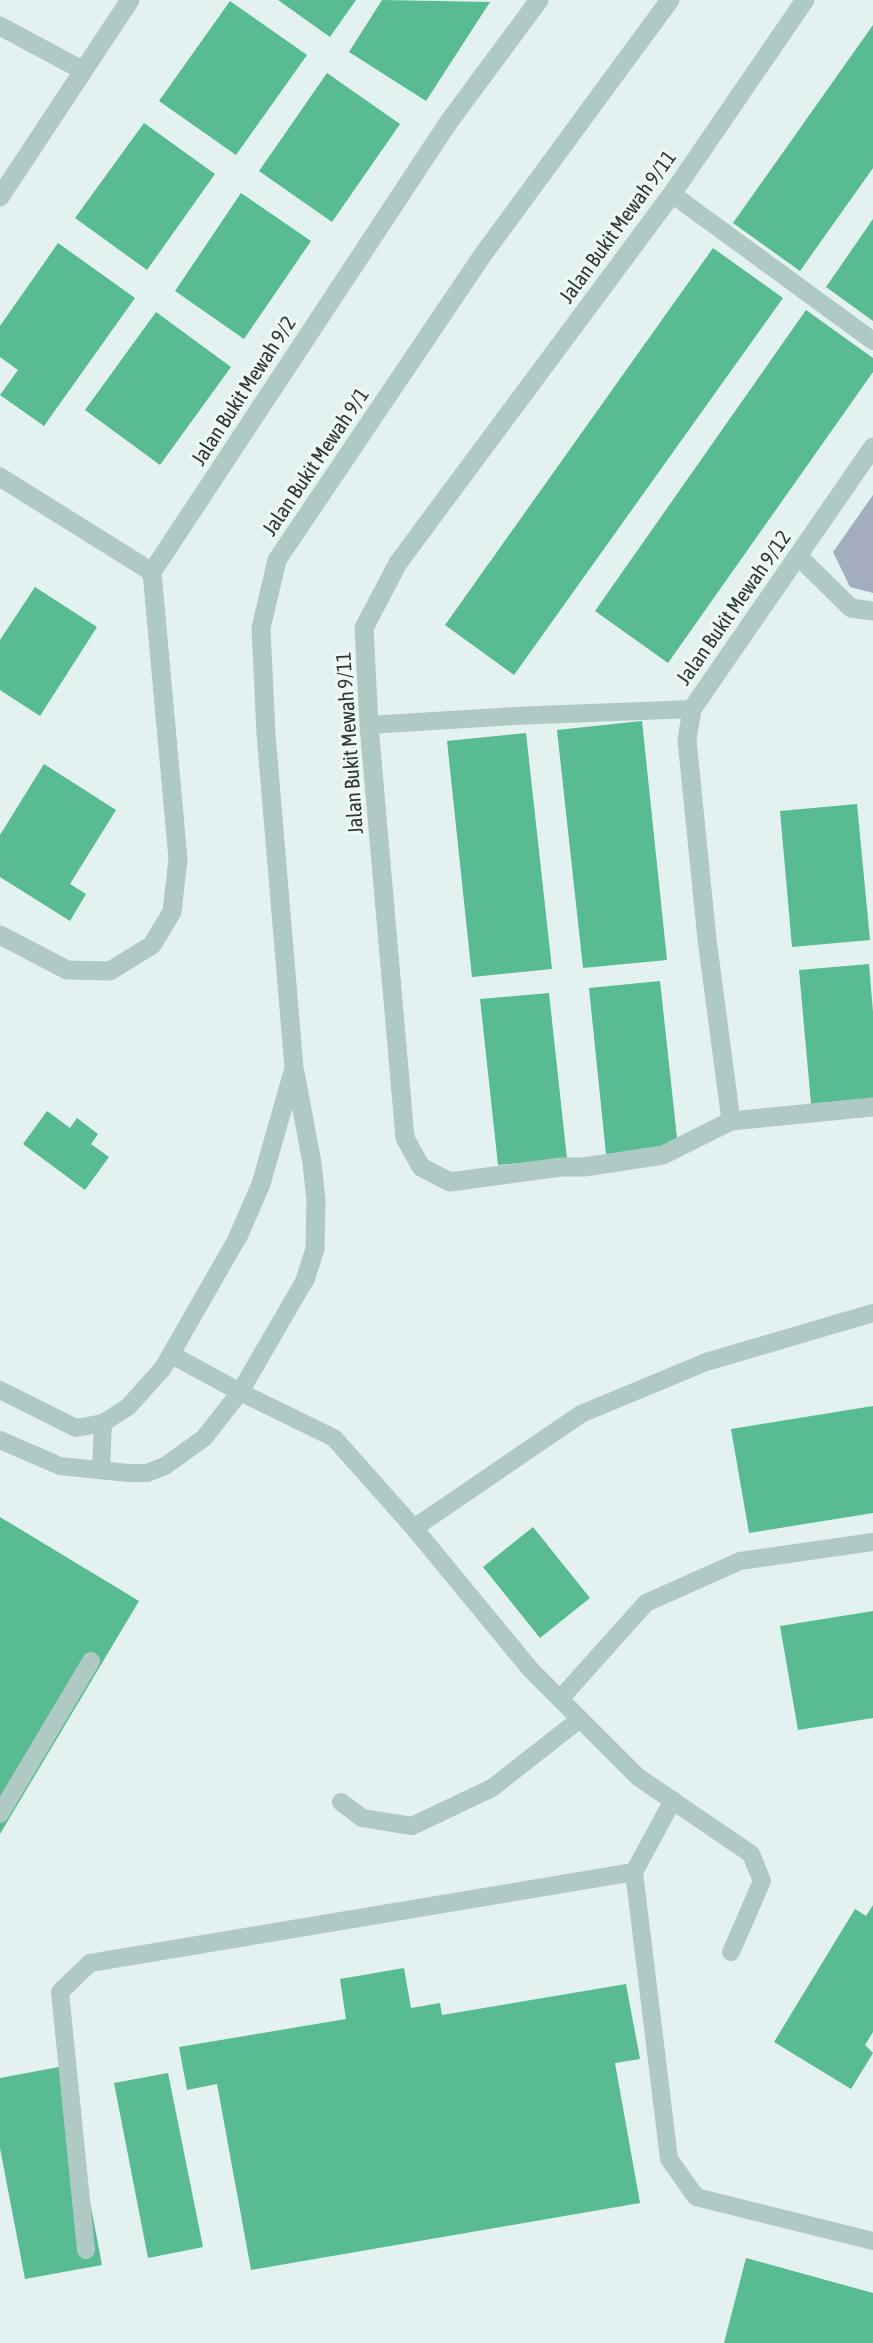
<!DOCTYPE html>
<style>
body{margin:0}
canvas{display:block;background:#e3f2f0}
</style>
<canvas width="873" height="2343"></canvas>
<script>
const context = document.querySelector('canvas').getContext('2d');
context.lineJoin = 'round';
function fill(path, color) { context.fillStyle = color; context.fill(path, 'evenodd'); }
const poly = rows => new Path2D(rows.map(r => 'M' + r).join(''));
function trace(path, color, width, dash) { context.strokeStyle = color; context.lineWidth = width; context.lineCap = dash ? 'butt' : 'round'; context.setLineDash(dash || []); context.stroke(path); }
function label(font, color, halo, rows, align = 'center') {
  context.font = font + ' "Asap Condensed",sans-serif'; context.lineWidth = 6; context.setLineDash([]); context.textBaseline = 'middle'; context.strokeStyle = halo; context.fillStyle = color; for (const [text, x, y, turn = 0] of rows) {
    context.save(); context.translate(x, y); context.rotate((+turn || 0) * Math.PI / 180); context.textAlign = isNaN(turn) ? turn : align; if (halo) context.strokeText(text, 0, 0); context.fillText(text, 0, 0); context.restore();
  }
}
fill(poly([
 [873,495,873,593,850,587,833,552]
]), '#a4adc0');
fill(poly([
 [278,0,356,0,330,37],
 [382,0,490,2,426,101,349,52],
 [230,1,307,55,236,155,159,101],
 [873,25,873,168,800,271,733,223],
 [327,73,400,124,332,222,259,171],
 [144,123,215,174,147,270,75,218],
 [241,193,311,241,244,339,175,291],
 [873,219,873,321,826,287],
 [58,243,135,298,44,426,0,395,18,370,0,357,0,326],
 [713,248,783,298,514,675,445,625],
 [806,310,873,358,873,372,668,663,595,611],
 [156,312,231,367,160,465,85,410],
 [35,587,97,627,40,716,0,690,0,640],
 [642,721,667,960,583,968,557,730],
 [526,733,552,969,472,977,447,741],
 [44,764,116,810,70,884,86,894,70,921,0,877,0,835],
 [857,804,870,940,792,947,780,811],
 [869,964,873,1012,873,1099,811,1104,799,970],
 [660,981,678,1147,606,1154,589,988],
 [549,993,567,1159,498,1165,480,999],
 [47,1111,70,1128,77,1118,98,1134,91,1144,109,1157,85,1190,23,1144],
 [873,1406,873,1513,749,1533,731,1429],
 [0,1517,139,1601,0,1834],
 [533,1527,590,1598,540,1638,483,1567],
 [873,1611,873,1718,798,1730,780,1626],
 [873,1905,873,2032,865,2045,873,2053,851,2089,774,2042,855,1909,866,1916],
 [404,1968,411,2008,440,2003,442,2015,626,1984,640,2059,615,2063,640,2203,251,2270,217,2084,187,2090,179,2047,346,2019,340,1979],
 [64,2066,102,2265,25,2279,0,2148,0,2078],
 [168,2073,203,2247,148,2258,114,2083],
 [746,2258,873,2293,873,2343,724,2343]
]), '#58bb91');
trace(poly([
 [672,194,873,341],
 [369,725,514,716,692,709],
 [172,1355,240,1392,334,1438,414,1528,531,1670,638,1777,751,1854,762,1881,731,1952],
 [0,1390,76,1428,103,1423,128,1407,163,1368,238,1237],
 [0,1440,60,1466,128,1473,147,1473,165,1466,204,1438,240,1392,305,1280],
 [101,1470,103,1423],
 [414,1528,581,1414,706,1362,873,1313],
 [560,1699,646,1603,740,1561,873,1542],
 [673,1800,634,1872,669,2159,696,2197,873,2241],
 [341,1802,362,1818,412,1826,492,1788,580,1719],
 [0,1814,91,1661],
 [86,2250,60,1992,90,1963,634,1872]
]), '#afc9c4', 18);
trace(poly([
 [0,26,82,70],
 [0,197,130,0],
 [873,447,692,709,687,740,707,939,731,1121,873,1107],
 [0,477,152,572],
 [799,557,851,608,873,611],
 [0,935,67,970,110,971,152,945,172,912,178,859,152,572,448,123,539,0],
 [295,1072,312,1163,316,1200,315,1249,305,1280],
 [731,1121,663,1155,584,1167,561,1167,450,1182,421,1167,405,1138,369,725,364,628,398,563,672,194,805,0],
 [238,1237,261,1184,294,1068,266,734,261,628,277,560,482,256,670,0]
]), '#afc9c4', 19);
label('21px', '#2d3935', '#effaf8', [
 ["Jalan Bukit Mewah 9/11",618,227,-54],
 ["Jalan Bukit Mewah 9/2",244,391,-57],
 ["Jalan Bukit Mewah 9/1",316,462,-56],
 ["Jalan Bukit Mewah 9/12",734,608,-55],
 ["Jalan Bukit Mewah 9/11",350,743,-94]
]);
</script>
